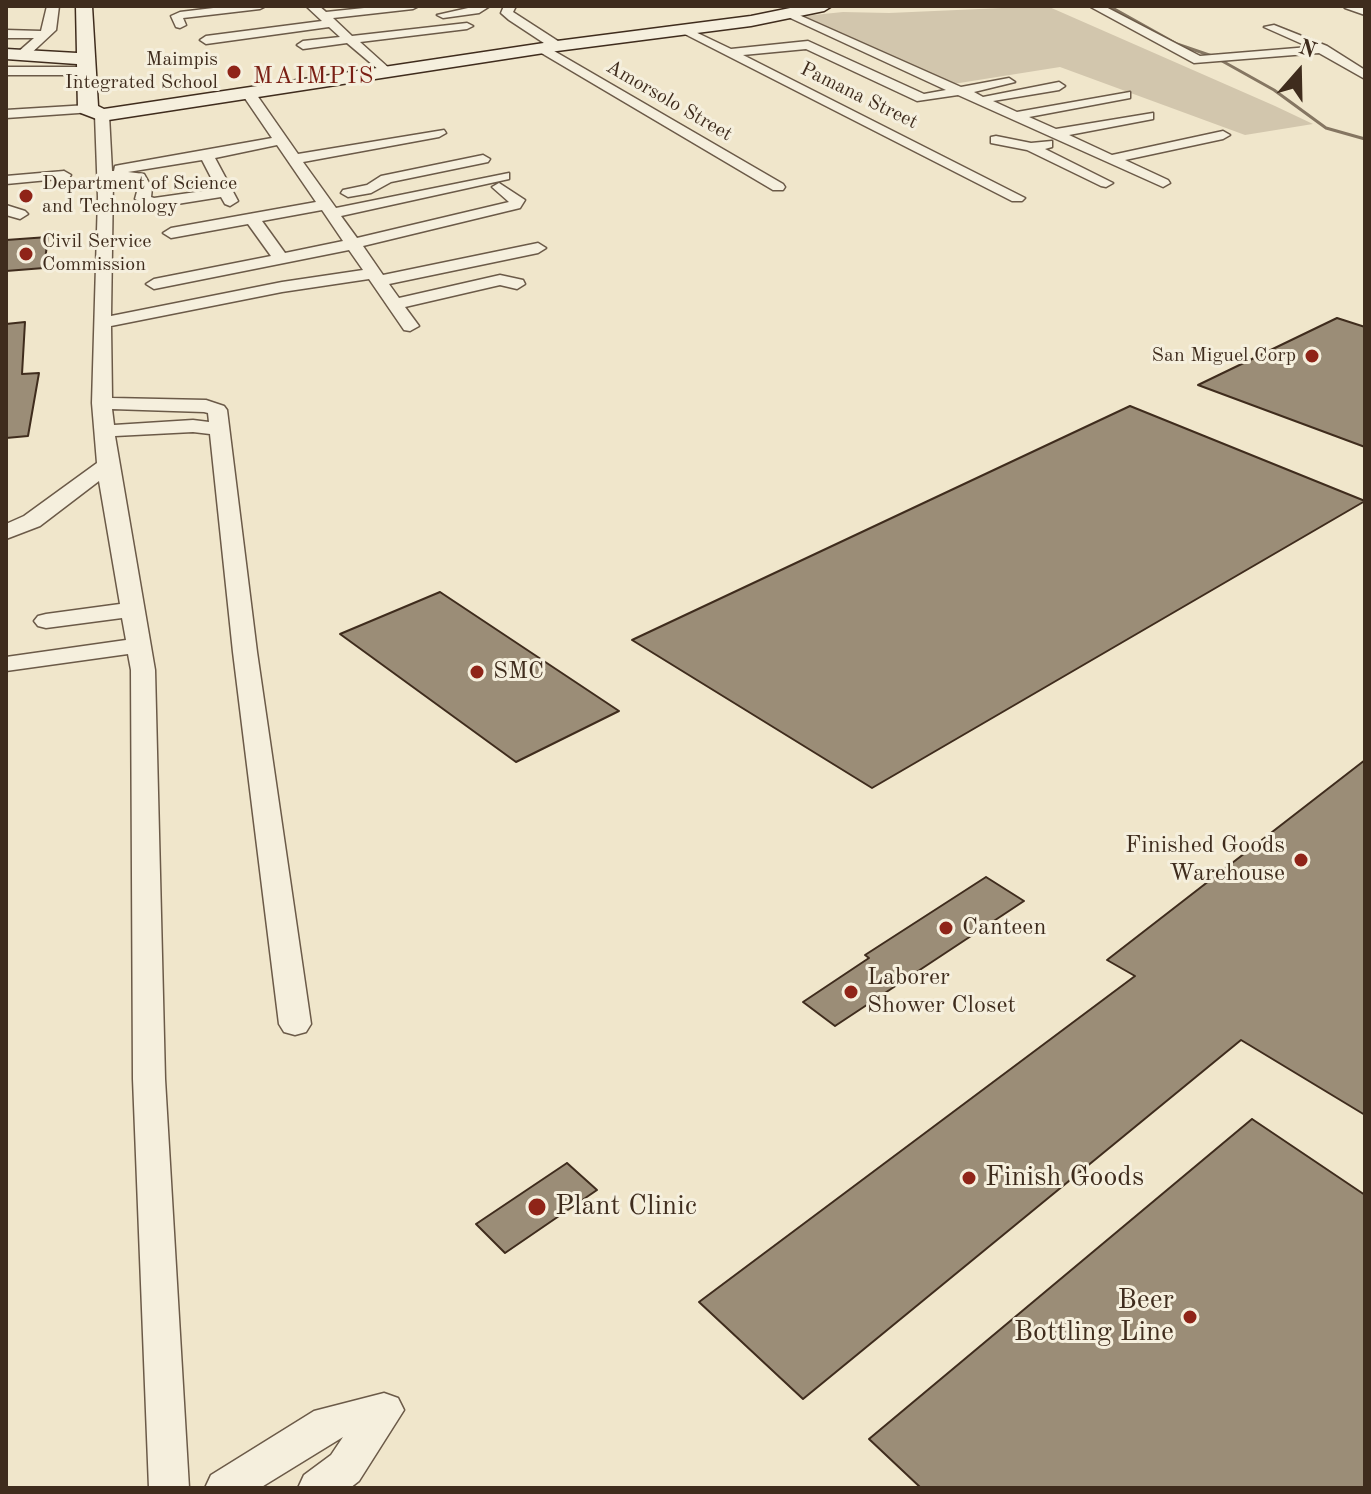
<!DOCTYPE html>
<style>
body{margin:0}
#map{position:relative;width:1371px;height:1494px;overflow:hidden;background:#f0e6cb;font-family:"Old Standard TT",serif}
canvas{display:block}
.frame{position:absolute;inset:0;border:8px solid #3f2c1d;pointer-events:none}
.north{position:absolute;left:1259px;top:32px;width:80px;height:80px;-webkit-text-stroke:6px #f5efdd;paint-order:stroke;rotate:20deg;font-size:22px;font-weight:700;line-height:32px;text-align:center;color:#3f2c1d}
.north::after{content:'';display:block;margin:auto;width:28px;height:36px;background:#3f2c1d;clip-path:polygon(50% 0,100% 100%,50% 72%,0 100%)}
</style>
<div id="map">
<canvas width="1371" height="1494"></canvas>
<div class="frame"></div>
<div class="north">N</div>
</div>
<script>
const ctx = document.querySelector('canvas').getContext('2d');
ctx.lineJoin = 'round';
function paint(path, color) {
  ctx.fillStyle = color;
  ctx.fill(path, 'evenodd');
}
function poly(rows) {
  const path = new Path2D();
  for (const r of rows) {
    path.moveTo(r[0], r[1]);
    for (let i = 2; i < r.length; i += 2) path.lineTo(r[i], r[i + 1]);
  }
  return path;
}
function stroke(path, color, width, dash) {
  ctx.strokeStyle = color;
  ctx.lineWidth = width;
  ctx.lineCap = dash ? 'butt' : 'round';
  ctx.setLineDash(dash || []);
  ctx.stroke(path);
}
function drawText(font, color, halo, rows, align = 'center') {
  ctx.font = font + ' "Old Standard TT",serif';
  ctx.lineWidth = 6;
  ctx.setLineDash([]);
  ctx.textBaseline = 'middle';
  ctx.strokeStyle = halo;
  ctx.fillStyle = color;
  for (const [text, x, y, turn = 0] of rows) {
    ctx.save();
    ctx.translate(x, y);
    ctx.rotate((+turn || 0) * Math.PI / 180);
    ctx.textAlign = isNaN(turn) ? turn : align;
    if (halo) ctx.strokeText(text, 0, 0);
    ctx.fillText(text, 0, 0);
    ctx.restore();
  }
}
const green = poly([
 [1047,6,1275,106,1313,124,1245,135,1060,67,953,84,804,16,843,12,889,13]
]);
const stream = poly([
 [1109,6,1177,44,1215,57,1274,90,1326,128,1365,139]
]);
const building = poly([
 [48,237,44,268,6,271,6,240,48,237],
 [1337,318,1365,327,1365,447,1198,385,1337,318],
 [25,322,22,374,39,373,28,436,6,438,6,324,25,322],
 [1130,406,1365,501,872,788,632,640,1130,406],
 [440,592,619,711,516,762,340,634,440,592],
 [1365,760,1365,1115,1241,1040,803,1399,699,1302,1135,976,1107,960,1365,760],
 [986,877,1024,901,835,1026,803,1002,869,958,865,955,986,877],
 [1252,1119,1365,1195,1365,1488,921,1488,869,1439,1252,1119],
 [567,1163,597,1190,505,1253,476,1224,567,1163]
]);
const street = poly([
 [47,6,59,6,56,30,26,58,18,58,18,52,34,38,6,38,6,30,41,31,47,6],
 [230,6,266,6,260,9,183,18,186,25,180,28,176,27,171,16,180,12,230,6],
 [306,6,319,6,326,12,383,6,419,6,413,9,333,18,352,36,467,23,473,26,467,29,360,42,390,69,390,75,386,76,347,43,303,49,297,45,303,41,340,37,329,27,206,44,200,40,206,36,322,21,306,6],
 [477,6,490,6,479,13,443,18,437,15,477,6],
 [504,6,516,6,513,12,561,43,561,49,553,49,509,20,501,13,504,6],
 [1089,6,1104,6,1200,56,1309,47,1264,27,1274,25,1327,46,1365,70,1365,79,1319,53,1194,63,1089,6],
 [1343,6,1365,8,1365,15,1345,8,1343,6],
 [790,11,961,87,1009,78,1015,82,974,92,983,97,1059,82,1065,86,1059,90,993,101,1017,112,1130,92,1130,98,1029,117,1056,129,1153,113,1153,119,1069,135,1112,155,1223,131,1230,135,1223,139,1125,160,1168,180,1170,183,1163,187,958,95,917,101,806,49,743,55,1025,198,1022,201,1012,201,677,30,687,28,731,49,808,41,924,94,946,90,786,16,786,12,790,11],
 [542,44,783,184,785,187,783,190,773,190,538,51,536,48,542,44],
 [6,67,87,67,93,71,87,75,6,75,6,67],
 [249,90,254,91,298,154,444,130,446,133,439,137,303,162,336,208,509,173,509,179,341,216,357,238,509,202,492,187,499,183,525,200,520,208,363,246,383,275,538,243,546,248,538,253,389,284,399,298,500,275,523,280,525,284,517,289,500,285,405,307,419,326,410,331,404,330,369,279,282,292,111,326,112,398,206,400,224,406,227,410,257,652,311,1024,306,1032,295,1035,284,1032,279,1024,233,652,210,434,193,432,115,436,155,670,165,1079,189,1488,149,1488,133,1079,131,670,128,654,6,671,6,657,126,640,122,618,46,628,38,626,34,621,38,616,46,614,120,604,99,481,40,526,6,539,6,524,24,516,97,463,92,403,98,197,95,115,102,111,109,115,112,171,114,171,115,166,120,165,272,138,242,94,249,90],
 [277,145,316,202,171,228,163,233,171,238,248,224,271,256,154,279,146,284,154,289,349,250,363,270,282,282,111,316,113,180,134,181,138,188,135,199,152,208,221,197,225,204,230,206,238,201,215,158,277,145],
 [202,160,217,189,154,198,151,197,152,188,144,174,128,172,202,160],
 [322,210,343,241,285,253,262,221,322,210],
 [112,409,204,412,208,413,209,422,193,420,114,425,112,409],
 [88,105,95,109,93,112,6,118,6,110,88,105],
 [996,136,1031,143,1052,141,1052,147,1045,149,1113,183,1106,187,1101,186,1027,150,991,143,991,137,996,136],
 [483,155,490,159,488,162,391,182,371,193,348,197,341,193,343,190,367,185,381,176,483,155],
 [64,171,71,175,69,178,6,184,6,176,64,171],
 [6,205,25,211,28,214,20,219,6,215,6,205],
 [384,1393,398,1398,404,1410,359,1481,350,1488,298,1488,304,1475,331,1455,343,1437,260,1488,205,1488,211,1475,314,1411,384,1393]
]);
const secondary = poly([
 [76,6,92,6,98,106,104,109,557,41,751,16,800,6,832,6,824,11,751,26,557,51,102,121,81,113,78,109,77,64,6,59,6,49,77,53,76,6]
]);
const markers = [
 [234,72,8,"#8f2418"],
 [26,196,8,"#8f2418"],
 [26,254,8,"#8f2418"],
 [1312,356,8,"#8f2418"],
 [477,672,8,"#8f2418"],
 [1301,860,8,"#8f2418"],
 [946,928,8,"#8f2418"],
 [851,992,8,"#8f2418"],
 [969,1178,8,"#8f2418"],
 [537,1207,10,"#8f2418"],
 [1190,1317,8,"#8f2418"]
];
const farPoinames = [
 ["Maimpis",218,60],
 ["Integrated School",218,83],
 ["Department of Science",42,184,"left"],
 ["and Technology",42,207,"left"],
 ["Civil Service",42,242,"left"],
 ["Commission",42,265,"left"],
 ["San Miguel Corp",1296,356]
];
const farStreetnames = [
 ["Pamana Street",859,96,26],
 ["Amorsolo Street",669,101,30]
];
const farQuarternames = [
 ["MAIMPIS",314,77]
];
const poiNames = [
 ["SMC",493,672],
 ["Finished Goods",1285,846,"right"],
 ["Warehouse",1285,874,"right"],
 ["Canteen",962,928],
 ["Laborer",867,978],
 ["Shower Closet",867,1006]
];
const nearPoinames = [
 ["Finish Goods",985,1178],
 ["Plant Clinic",555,1207],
 ["Beer",1174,1301,"right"],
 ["Bottling Line",1174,1333,"right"]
];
paint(green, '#d2c6ad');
stroke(stream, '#857662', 3);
paint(building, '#9b8d77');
stroke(building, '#3f2c1d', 2);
stroke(street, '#6b5a48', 3);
stroke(secondary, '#3f2c1d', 3);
paint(street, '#f5efdd');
paint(secondary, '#f5efdd');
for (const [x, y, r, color] of markers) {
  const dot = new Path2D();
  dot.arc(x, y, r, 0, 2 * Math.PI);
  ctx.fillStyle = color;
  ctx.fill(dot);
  stroke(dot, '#f5efdd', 3);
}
drawText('20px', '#3f2c1d', '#f5efdd', farPoinames, 'right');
drawText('20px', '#3f2c1d', '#f5efdd', farStreetnames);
ctx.letterSpacing = '2px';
drawText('24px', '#7a1f14', '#f5efdd', farQuarternames);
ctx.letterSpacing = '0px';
drawText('24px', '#3f2c1d', '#f5efdd', poiNames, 'left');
drawText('28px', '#3f2c1d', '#f5efdd', nearPoinames, 'left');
</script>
